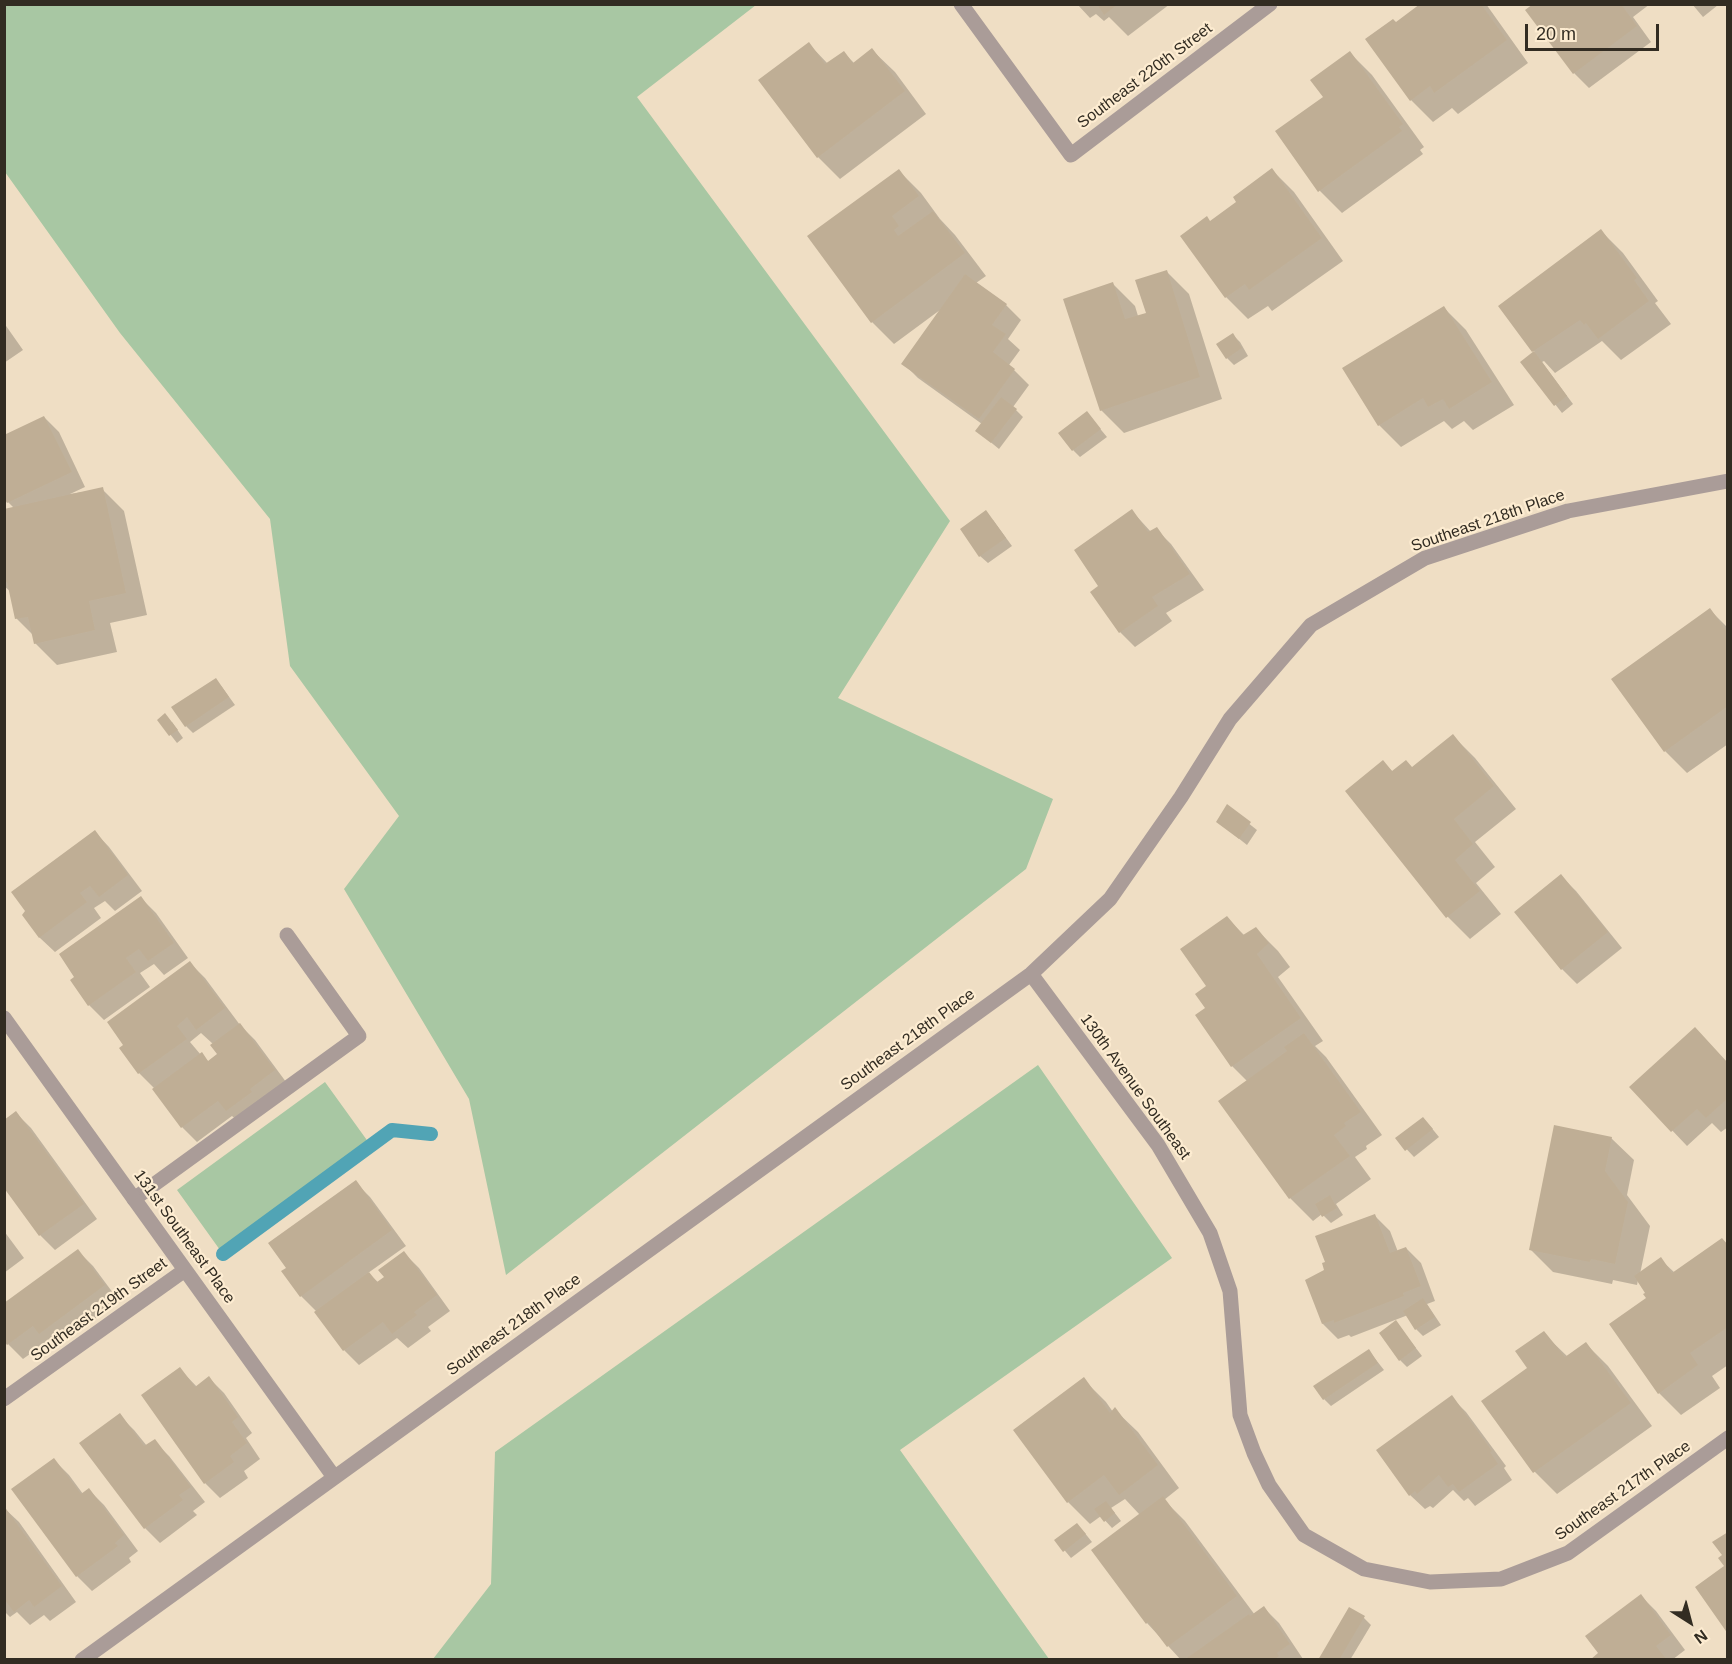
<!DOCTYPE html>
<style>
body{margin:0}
#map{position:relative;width:1732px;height:1664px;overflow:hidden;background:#efdec4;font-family:Helvetica,sans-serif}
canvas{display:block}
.frame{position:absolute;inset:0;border:6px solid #322c22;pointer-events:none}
.north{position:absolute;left:1660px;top:1592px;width:60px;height:60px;-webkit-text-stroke:4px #fdecd1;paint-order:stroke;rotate:144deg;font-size:16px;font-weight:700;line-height:24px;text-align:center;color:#322c22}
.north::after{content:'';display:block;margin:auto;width:21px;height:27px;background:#322c22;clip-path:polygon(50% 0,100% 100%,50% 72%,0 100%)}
.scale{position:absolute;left:1525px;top:24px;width:134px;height:27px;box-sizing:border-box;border:3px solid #322c22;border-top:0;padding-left:8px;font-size:18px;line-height:21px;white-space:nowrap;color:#322c22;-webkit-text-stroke:4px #fdecd1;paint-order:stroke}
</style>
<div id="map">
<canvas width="1732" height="1664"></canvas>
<div class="frame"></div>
<div class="north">N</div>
<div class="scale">20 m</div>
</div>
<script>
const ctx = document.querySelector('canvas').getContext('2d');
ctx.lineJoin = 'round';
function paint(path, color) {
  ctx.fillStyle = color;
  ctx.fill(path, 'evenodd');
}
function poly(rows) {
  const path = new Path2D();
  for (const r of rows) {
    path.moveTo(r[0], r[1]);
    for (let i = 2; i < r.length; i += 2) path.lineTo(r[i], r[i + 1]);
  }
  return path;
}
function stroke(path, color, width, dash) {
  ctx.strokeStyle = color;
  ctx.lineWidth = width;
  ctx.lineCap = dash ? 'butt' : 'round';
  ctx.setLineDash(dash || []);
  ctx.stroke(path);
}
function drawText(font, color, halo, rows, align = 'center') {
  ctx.font = font + ' Helvetica,sans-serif';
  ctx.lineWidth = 4.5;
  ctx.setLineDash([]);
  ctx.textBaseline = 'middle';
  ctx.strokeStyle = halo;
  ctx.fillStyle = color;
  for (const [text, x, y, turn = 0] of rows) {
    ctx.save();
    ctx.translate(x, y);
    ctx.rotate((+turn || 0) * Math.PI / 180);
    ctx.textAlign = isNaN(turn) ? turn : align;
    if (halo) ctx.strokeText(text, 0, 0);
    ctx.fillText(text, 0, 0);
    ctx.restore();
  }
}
const green = poly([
 [4,5,756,5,637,97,950,521,838,698,1053,799,1026,869,506,1275,469,1099,344,889,399,816,290,666,270,519,120,333,5,172],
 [1038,1065,1172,1258,900,1450,1049,1659,433,1659,491,1584,495,1452],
 [325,1082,369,1143,220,1250,177,1190]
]);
const shadow = poly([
 [1077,4,1170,4,1128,36,1109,17,1104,21,1096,14,1090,18],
 [1423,4,1486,4,1528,63,1458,114,1452,108,1433,122,1411,100,1396,24],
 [1535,4,1650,4,1633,17,1651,42,1589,88,1574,73,1527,10],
 [1692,4,1718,4,1718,5,1703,17],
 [809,44,828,64,844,53,855,64,872,50,895,72,926,114,840,179,818,157],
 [1350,53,1372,75,1424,147,1420,150,1423,154,1342,213,1320,191,1325,97],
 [1272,170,1294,192,1343,261,1272,311,1268,306,1248,319,1226,297,1211,222,1239,202],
 [899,171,921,193,940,219,955,235,986,276,976,283,1006,305,1021,320,1008,339,1020,350,1009,365,1029,385,1013,407,1023,417,999,449,977,431,982,424,918,378,903,363,940,310,894,344,872,322],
 [1601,231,1623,253,1658,301,1655,303,1671,324,1621,360,1602,341,1555,373,1544,361,1542,362,1573,404,1562,413,1522,362,1535,352,1533,351],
 [1166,271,1189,294,1222,399,1124,433,1101,410,1113,284,1135,306,1138,316,1148,314],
 [1444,308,1466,330,1514,405,1473,430,1464,421,1452,429,1444,421,1401,447,1379,425],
 [4,323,23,350,4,363],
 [1233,335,1240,342,1248,356,1234,365,1227,358],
 [1087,413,1107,437,1080,457,1073,450],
 [44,417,59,432,85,487,70,494,102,489,124,511,147,615,110,623,117,652,57,665,35,643,33,635,17,619,11,592,4,586,4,510,14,508,8,502],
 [1132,511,1151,532,1156,529,1171,544,1204,590,1166,613,1172,621,1135,647,1120,632,1092,592,1100,586],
 [993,520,1012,546,988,563,980,556],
 [1710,610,1728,628,1728,744,1687,773,1665,751],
 [215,680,222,687,235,705,193,733,186,726],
 [159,720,172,722,183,738,177,743],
 [1453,736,1475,758,1516,809,1475,842,1495,867,1476,883,1501,914,1470,939,1448,917,1347,791,1383,762,1393,772,1413,769],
 [1228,807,1257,830,1247,845,1218,822],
 [95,832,109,847,142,891,115,911,105,901,94,908,101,918,55,952,40,938,24,915],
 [1561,876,1576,891,1622,948,1577,984,1562,969],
 [141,898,156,913,188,958,164,975,154,964,140,973,150,987,104,1020,89,1005],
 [1227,918,1245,936,1256,929,1278,951,1290,967,1278,977,1323,1041,1315,1046,1326,1057,1382,1135,1366,1146,1367,1149,1355,1157,1371,1179,1336,1204,1343,1215,1331,1223,1322,1214,1313,1221,1290,1198,1220,1102,1248,1082,1232,1066,1197,1016,1208,1008,1208,987],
 [190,963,205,978,240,1025,255,1040,289,1086,242,1125,232,1116,197,1142,182,1127,155,1089,139,1073,125,1046],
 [201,1033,213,1044,219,1055,209,1062,201,1055,190,1042],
 [1728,1064,1728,1127,1721,1132,1712,1123,1687,1146,1631,1087],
 [16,1113,31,1128,97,1219,55,1250,40,1235],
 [1430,1126,1439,1137,1414,1157,1397,1139],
 [1611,1138,1634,1160,1627,1195,1650,1226,1640,1274,1660,1259,1675,1273,1728,1245,1728,1365,1712,1376,1720,1388,1681,1415,1659,1393,1647,1293,1638,1280,1637,1285,1613,1280,1612,1284,1553,1272,1531,1250],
 [355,1182,370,1197,406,1246,368,1273,379,1283,386,1278,404,1253,419,1268,450,1311,428,1327,431,1331,408,1348,397,1338,359,1365,344,1350,317,1312,301,1296],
 [1375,1216,1390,1231,1398,1252,1406,1248,1421,1263,1435,1301,1427,1304,1441,1325,1423,1336,1416,1329,1408,1315,1351,1337,1349,1335,1338,1339,1323,1324,1307,1281,1326,1271],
 [4,1231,24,1258,4,1273],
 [78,1251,93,1266,119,1301,55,1348,48,1341,23,1359,8,1344],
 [1396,1322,1422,1356,1407,1367,1400,1360],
 [1543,1333,1568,1357,1586,1344,1608,1366,1652,1426,1557,1494,1535,1472,1484,1401,1529,1369],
 [1369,1351,1384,1370,1331,1406,1324,1399],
 [180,1369,197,1387,209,1378,224,1393,252,1433,246,1438,260,1459,244,1471,248,1478,220,1498,205,1483],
 [1083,1379,1106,1402,1113,1412,1115,1410,1138,1432,1179,1488,1164,1500,1185,1521,1255,1615,1264,1608,1279,1623,1303,1659,1181,1660,1147,1623,1093,1551,1140,1515,1125,1499,1111,1508,1121,1521,1112,1528,1101,1516,1090,1524,1068,1502],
 [1451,1397,1466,1412,1506,1466,1504,1468,1512,1480,1475,1506,1468,1498,1464,1501,1453,1490,1433,1508,1430,1506,1425,1509,1410,1495],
 [119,1415,134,1430,147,1446,154,1441,169,1456,205,1502,193,1511,197,1515,160,1543,145,1528],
 [54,1460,69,1475,83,1494,89,1490,104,1505,138,1551,129,1558,131,1562,92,1591,77,1576,13,1489],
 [4,1508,19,1522,76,1602,50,1621,44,1615,30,1625,17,1612,10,1617,4,1611],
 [1084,1532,1092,1542,1071,1558,1056,1540],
 [1641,1596,1656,1611,1685,1650,1672,1660,1592,1660,1600,1653],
 [1350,1609,1364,1618,1371,1625,1350,1660,1320,1660]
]);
const stream = poly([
 [223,1254,392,1130,431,1134]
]);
const building = poly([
 [1097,4,1118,4,1104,15],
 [1420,4,1481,4,1507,40,1434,93,1430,86,1410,101,1365,39,1393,19,1396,22],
 [1533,4,1621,4,1637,26,1573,74,1525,10],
 [809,42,825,64,844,51,853,63,872,48,905,91,817,158,758,80],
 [1350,51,1403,124,1399,127,1402,131,1318,192,1275,131,1323,97,1310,80],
 [1272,168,1322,238,1249,290,1245,284,1225,298,1180,236,1207,216,1210,221,1236,202,1233,197],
 [899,169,919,196,892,216,899,226,894,230,898,236,933,211,965,253,871,323,807,236],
 [1601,229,1637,278,1634,280,1649,301,1598,339,1586,323,1584,325,1580,320,1532,352,1498,306],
 [1167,270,1200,377,1100,411,1063,299,1113,282,1125,319,1146,313,1135,280],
 [965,274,1007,304,992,325,1006,334,993,352,1015,369,979,419,901,364],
 [1444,306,1492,382,1449,409,1443,399,1428,407,1423,398,1378,426,1342,368],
 [1233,333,1242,348,1226,359,1216,344],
 [1534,351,1567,396,1554,406,1520,362],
 [1001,397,1017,409,991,443,975,431],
 [1087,411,1101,429,1072,451,1058,433],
 [44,416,72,472,7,503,4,498,4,435],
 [103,487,126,593,89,601,95,630,34,644,28,617,15,619,7,582,4,583,4,509],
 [1132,509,1148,532,1157,527,1190,574,1152,597,1158,606,1119,633,1090,592,1098,586,1074,550],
 [986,510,1006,538,979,557,960,529],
 [1710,608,1728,633,1728,706,1664,752,1611,679],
 [216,678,229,697,185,727,171,707],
 [165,713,178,730,169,736,157,720],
 [1453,734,1494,786,1454,819,1473,844,1455,860,1480,891,1446,918,1345,791,1383,760,1392,771,1406,760,1412,767],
 [1227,804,1251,822,1239,839,1216,822],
 [95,830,128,875,99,897,90,886,80,893,87,902,39,938,22,915,25,911,11,892],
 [1561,874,1608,932,1561,970,1514,912],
 [141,896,174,943,148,961,139,949,126,958,136,972,88,1006,70,980,74,977,59,954],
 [1227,916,1243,935,1256,927,1269,943,1257,954,1301,1018,1231,1067,1195,1015,1205,1008,1195,994,1206,986,1180,949],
 [190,961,225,1008,196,1030,187,1017,177,1026,187,1039,138,1074,119,1048,123,1045,107,1022],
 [240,1023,275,1070,250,1089,252,1092,226,1111,218,1101,181,1128,152,1089,202,1052,208,1061,217,1054,210,1045],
 [1695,1027,1728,1063,1728,1098,1706,1118,1697,1109,1671,1132,1629,1087],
 [1304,1033,1361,1112,1344,1123,1346,1126,1334,1135,1350,1156,1289,1199,1218,1101,1287,1051,1284,1047],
 [16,1111,84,1204,39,1236,4,1188,4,1120],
 [1423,1117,1433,1129,1405,1151,1395,1138],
 [1554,1125,1612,1137,1605,1171,1628,1202,1615,1264,1591,1259,1590,1262,1529,1250],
 [356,1180,392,1230,300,1297,281,1271,286,1268,268,1243],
 [1330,1195,1337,1208,1322,1217,1315,1204],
 [1375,1214,1390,1253,1406,1247,1421,1286,1403,1293,1404,1296,1334,1323,1334,1320,1322,1324,1305,1280,1324,1270,1322,1263,1325,1262,1315,1236],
 [1722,1238,1728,1245,1728,1327,1690,1353,1698,1365,1658,1394,1609,1324,1646,1298,1643,1294,1645,1293,1634,1276,1661,1257,1672,1273],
 [78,1249,105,1285,39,1334,33,1326,7,1345,4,1341,4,1303],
 [404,1251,437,1295,414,1312,417,1315,392,1334,383,1322,343,1351,314,1312,369,1272,377,1282,384,1277,378,1270],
 [1423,1298,1435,1317,1415,1330,1403,1311],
 [1396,1320,1416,1348,1399,1361,1379,1333],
 [1544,1331,1565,1357,1586,1342,1631,1403,1533,1473,1481,1401,1527,1368,1515,1351],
 [1369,1349,1378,1363,1323,1400,1313,1386],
 [180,1367,195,1387,209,1376,238,1417,232,1422,247,1443,230,1456,234,1462,204,1484,141,1395],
 [1084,1377,1110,1413,1115,1407,1158,1465,1119,1495,1104,1475,1067,1503,1013,1430],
 [1452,1395,1492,1451,1490,1452,1498,1464,1459,1492,1453,1484,1448,1487,1439,1475,1417,1494,1415,1491,1409,1496,1376,1450],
 [120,1413,144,1446,155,1439,191,1487,179,1495,183,1500,144,1529,79,1443],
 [54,1458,81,1494,89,1488,124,1535,115,1543,118,1546,76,1577,11,1489],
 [1163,1496,1237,1596,1167,1647,1148,1622,1146,1624,1091,1550],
 [1106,1501,1115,1513,1104,1522,1094,1509],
 [4,1506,62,1586,34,1607,29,1600,14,1612,4,1599],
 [1077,1523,1086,1534,1063,1552,1054,1540],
 [1728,1532,1728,1634,1695,1587,1724,1566,1718,1558,1722,1555,1712,1542],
 [1641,1594,1671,1635,1656,1646,1667,1660,1590,1660,1598,1653,1585,1636],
 [1264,1606,1290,1644,1277,1653,1279,1656,1274,1660,1184,1660,1249,1614,1250,1616],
 [1349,1607,1365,1616,1339,1660,1318,1660]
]);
const service = poly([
 [134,1199,359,1036,287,935]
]);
const minor = poly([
 [961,4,1071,155,1270,4],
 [1031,974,1158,1145,1210,1233,1230,1291,1240,1415,1254,1453,1269,1485,1304,1535,1364,1569,1430,1582,1501,1579,1568,1553,1728,1438],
 [4,1018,334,1477],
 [4,1399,185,1270],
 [82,1660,1031,974,1110,899,1181,797,1230,719,1311,625,1425,558,1568,511,1728,481]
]);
const streetNames = [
 ["Southeast 220th Street",1145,76,-37],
 ["Southeast 218th Place",1488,521,-19],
 ["Southeast 218th Place",908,1040,-36],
 ["130th Avenue Southeast",1135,1087,54],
 ["131st Southeast Place",184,1237,54],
 ["Southeast 219th Street",99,1310,-36],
 ["Southeast 218th Place",514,1325,-36],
 ["Southeast 217th Place",1623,1491,-35]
];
paint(green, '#a8c7a3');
paint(shadow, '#0003');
stroke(stream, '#51a4b5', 14);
paint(building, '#bfae95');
stroke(service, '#aa9c98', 15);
stroke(minor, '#aa9c98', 15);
drawText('16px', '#322c22', '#fdecd1', streetNames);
</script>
